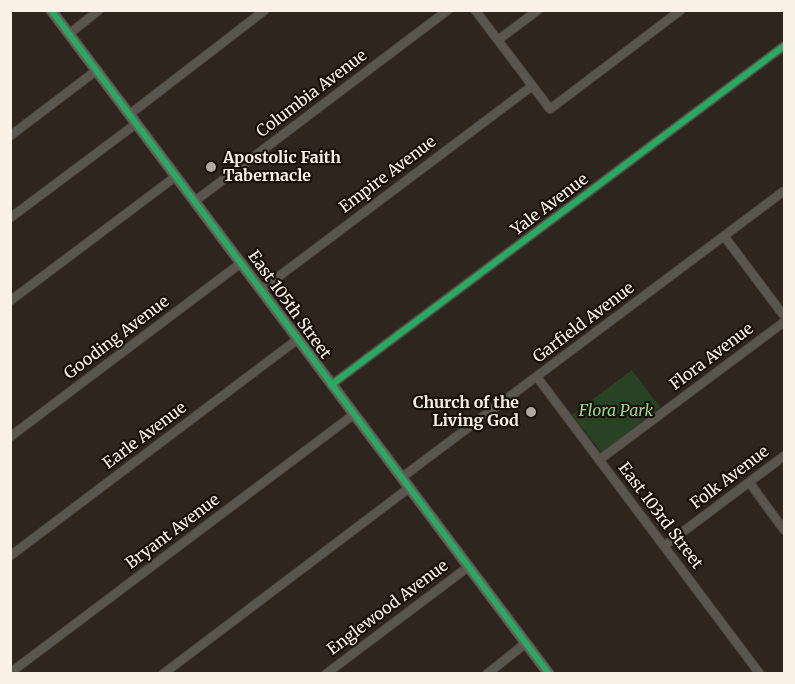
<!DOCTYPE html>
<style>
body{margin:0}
#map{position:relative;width:795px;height:684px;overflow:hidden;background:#2e261d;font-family:Merriweather,serif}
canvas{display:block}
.frame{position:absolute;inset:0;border:12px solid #f9f1e6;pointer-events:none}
</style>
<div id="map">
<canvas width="795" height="684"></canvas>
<div class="frame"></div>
</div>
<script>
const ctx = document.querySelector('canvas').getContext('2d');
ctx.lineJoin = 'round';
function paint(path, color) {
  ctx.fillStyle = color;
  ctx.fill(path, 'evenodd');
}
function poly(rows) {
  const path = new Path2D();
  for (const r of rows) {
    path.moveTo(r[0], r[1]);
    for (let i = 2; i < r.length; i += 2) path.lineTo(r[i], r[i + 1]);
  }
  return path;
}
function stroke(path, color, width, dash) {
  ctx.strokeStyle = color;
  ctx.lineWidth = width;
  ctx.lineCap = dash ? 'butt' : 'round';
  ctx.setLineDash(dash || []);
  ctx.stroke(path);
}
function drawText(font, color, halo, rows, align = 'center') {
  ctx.font = font + ' Merriweather,serif';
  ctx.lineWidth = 4.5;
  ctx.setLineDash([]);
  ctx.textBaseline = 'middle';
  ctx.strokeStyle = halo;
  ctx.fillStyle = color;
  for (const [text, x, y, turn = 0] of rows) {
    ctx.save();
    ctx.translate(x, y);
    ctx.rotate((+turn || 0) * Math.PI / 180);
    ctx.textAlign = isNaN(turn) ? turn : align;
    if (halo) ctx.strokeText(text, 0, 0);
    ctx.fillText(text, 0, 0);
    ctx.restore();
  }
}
const green = poly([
 [632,370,660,407,602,453,572,415]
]);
const minor = poly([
 [475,10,550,109,681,10],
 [69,34,99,10],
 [498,40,538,10],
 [130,114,265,10],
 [10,136,97,70],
 [195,201,448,10],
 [10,218,137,123],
 [724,236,784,316],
 [262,289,532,86],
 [10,301,175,177],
 [537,377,760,674],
 [331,385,784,46],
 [10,437,241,263],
 [599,460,784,322],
 [401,478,784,191],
 [749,482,784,530],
 [664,546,784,456],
 [10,556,298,339],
 [10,673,353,415],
 [163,674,409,488],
 [326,674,468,567],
 [487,674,526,643]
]);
const major = poly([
 [51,10,549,674]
]);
const cycleway = poly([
 [51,10,549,674],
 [331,385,784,46]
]);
const markers = [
 [211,167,6,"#b2aaa0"],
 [531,412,6,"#b2aaa0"]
];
const streetNames = [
 ["Columbia Avenue",312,94,-37],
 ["Empire Avenue",388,175,-37],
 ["Yale Avenue",550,205,-37],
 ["East 105th Street",289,305,54],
 ["Garfield Avenue",584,323,-37],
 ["Gooding Avenue",117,338,-37],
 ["Flora Avenue",712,357,-37],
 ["Earle Avenue",145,436,-37],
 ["Folk Avenue",730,478,-37],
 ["East 103rd Street",660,516,53],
 ["Bryant Avenue",173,532,-37],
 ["Englewood Avenue",388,608,-37]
];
const poiNames = [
 ["Apostolic Faith",223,158],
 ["Tabernacle",223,176],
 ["Church of the",519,403,"right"],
 ["Living God",519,421,"right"]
];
const parkNames = [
 ["Flora Park",616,411]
];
paint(green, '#274323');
stroke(minor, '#4b443d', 10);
stroke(major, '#4b443d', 12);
stroke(minor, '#5a554d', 8);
stroke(major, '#6b605c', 10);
stroke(cycleway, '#26ab63', 6);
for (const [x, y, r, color] of markers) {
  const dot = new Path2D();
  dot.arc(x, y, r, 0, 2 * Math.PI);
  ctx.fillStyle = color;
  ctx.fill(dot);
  stroke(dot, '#17110a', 2);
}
drawText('16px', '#f9f1e6', '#17110a', streetNames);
drawText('bold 16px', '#f9f1e6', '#17110a', poiNames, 'left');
drawText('italic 16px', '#95d78f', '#17110a', parkNames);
</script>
